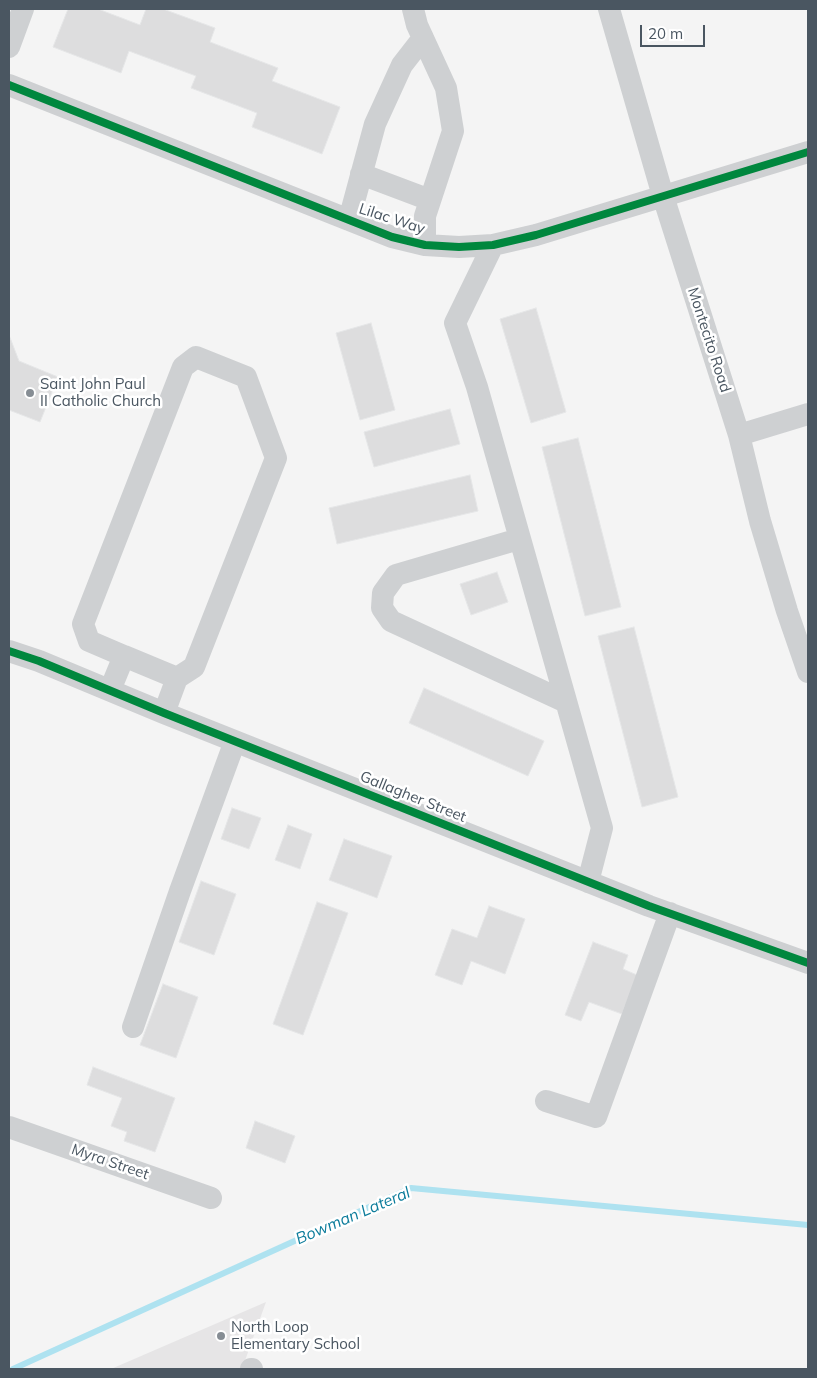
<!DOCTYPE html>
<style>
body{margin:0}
#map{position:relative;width:817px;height:1378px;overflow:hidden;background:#f4f4f4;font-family:Mulish,sans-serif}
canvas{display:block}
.frame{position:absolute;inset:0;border:10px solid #4a5661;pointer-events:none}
.scale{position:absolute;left:640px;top:25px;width:65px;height:22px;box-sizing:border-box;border:2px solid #4a5661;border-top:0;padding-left:6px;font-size:15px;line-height:18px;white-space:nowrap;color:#4a5661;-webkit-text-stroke:4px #fff;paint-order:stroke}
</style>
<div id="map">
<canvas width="817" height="1378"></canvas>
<div class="frame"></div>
<div class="scale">20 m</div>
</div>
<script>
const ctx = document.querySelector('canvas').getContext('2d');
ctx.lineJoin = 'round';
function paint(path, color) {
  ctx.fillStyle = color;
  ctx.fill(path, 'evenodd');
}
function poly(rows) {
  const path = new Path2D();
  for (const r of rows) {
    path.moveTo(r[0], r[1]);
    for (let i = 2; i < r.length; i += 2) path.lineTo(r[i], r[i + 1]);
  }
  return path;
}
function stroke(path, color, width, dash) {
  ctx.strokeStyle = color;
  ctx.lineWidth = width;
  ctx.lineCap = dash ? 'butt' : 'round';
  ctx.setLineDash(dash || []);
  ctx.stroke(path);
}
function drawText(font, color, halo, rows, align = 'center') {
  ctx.font = font + ' Mulish,sans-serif';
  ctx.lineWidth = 5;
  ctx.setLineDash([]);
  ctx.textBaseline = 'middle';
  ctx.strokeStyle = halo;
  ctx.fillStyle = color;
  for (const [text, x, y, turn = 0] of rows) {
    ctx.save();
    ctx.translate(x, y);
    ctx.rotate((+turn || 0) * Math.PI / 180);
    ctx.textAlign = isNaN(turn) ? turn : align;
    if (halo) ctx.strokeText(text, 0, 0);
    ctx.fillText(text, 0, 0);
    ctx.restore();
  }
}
const education = poly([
 [266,1302,242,1369,111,1369]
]);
const stream = poly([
 [13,1369,411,1188,808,1225]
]);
const building = poly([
 [68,9,98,9,140,25,146,9,163,9,215,28,210,42,278,68,272,81,340,107,322,154,252,127,257,113,191,88,196,76,129,51,121,73,53,47,68,9],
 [536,308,566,412,531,423,500,319,536,308],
 [371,323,395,410,360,420,336,333,371,323],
 [9,335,19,361,58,377,40,422,9,410,9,335],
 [450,409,460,444,374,467,364,432,450,409],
 [578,438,621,607,585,616,542,447,578,438],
 [470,475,478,511,337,544,329,508,470,475],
 [497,572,508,602,471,615,460,584,497,572],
 [634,627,678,797,642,807,598,636,634,627],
 [424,688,544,741,528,776,409,723,424,688],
 [232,808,261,818,249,849,221,839,232,808],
 [288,825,312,834,300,869,275,860,288,825],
 [344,839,392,856,377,898,329,880,344,839],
 [201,881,236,894,214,955,179,942,201,881],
 [317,902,348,913,303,1035,273,1024,317,902],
 [489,906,525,919,505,974,471,961,462,985,435,975,452,929,477,938,489,906],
 [593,942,628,955,623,969,637,975,622,1014,589,1002,581,1021,565,1015,593,942],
 [163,984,198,997,176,1058,140,1045,163,984],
 [93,1067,175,1098,155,1152,124,1141,127,1132,111,1126,122,1098,87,1085,93,1067],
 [255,1121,295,1136,285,1163,246,1148,255,1121]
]);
const minor = poly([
 [413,9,417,25,446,88,453,131,425,216,425,245],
 [609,9,663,196,739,435,760,521,787,611,808,672],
 [9,47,23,9],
 [9,85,392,237,425,245,459,247,493,245,536,235,808,152],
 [361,174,430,200],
 [349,220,375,124,402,65,423,38],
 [493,245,455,323,477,387,602,828,588,882],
 [739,435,808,414],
 [519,539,396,575,383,593,382,608,391,621,566,702],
 [9,651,39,661,164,713,649,906,808,963],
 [124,656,89,641,83,624,183,367,196,357,246,377,276,458,194,667,177,678],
 [110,690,124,656,177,678,164,713],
 [133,1027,180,891,235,741],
 [546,1101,596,1117,670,913],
 [9,1127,211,1198],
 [251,1369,252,1369]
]);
const cycleway = poly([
 [9,85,392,237,425,245,459,247,493,245,536,235,808,152],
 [9,651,39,661,164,713,649,906,808,963]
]);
const markers = [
 [30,393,5,"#868d94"],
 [221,1336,5,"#868d94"]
];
const streetNames = [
 ["Lilac Way",392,219,18],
 ["Montecito Road",709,340,72],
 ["Gallagher Street",413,797,22],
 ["Myra Street",110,1162,19]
];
const poiNames = [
 ["Saint John Paul",40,384],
 ["II Catholic Church",40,401],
 ["North Loop",231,1327],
 ["Elementary School",231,1344]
];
const waterNames = [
 ["Bowman Lateral",353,1216,-23]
];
paint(education, '#e6e5e6');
stroke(stream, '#aee2f0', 6);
paint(building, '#ddddde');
stroke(building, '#e5e6e7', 1);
stroke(minor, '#ced0d2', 22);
stroke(cycleway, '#00873e', 8);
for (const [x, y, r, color] of markers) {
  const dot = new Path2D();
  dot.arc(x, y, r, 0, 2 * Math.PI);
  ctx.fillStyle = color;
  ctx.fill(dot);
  stroke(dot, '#fff', 2);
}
drawText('15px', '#4a5661', '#fff', streetNames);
drawText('15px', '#4a5661', '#fff', poiNames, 'left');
drawText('italic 16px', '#0c7c9b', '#fff', waterNames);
</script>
